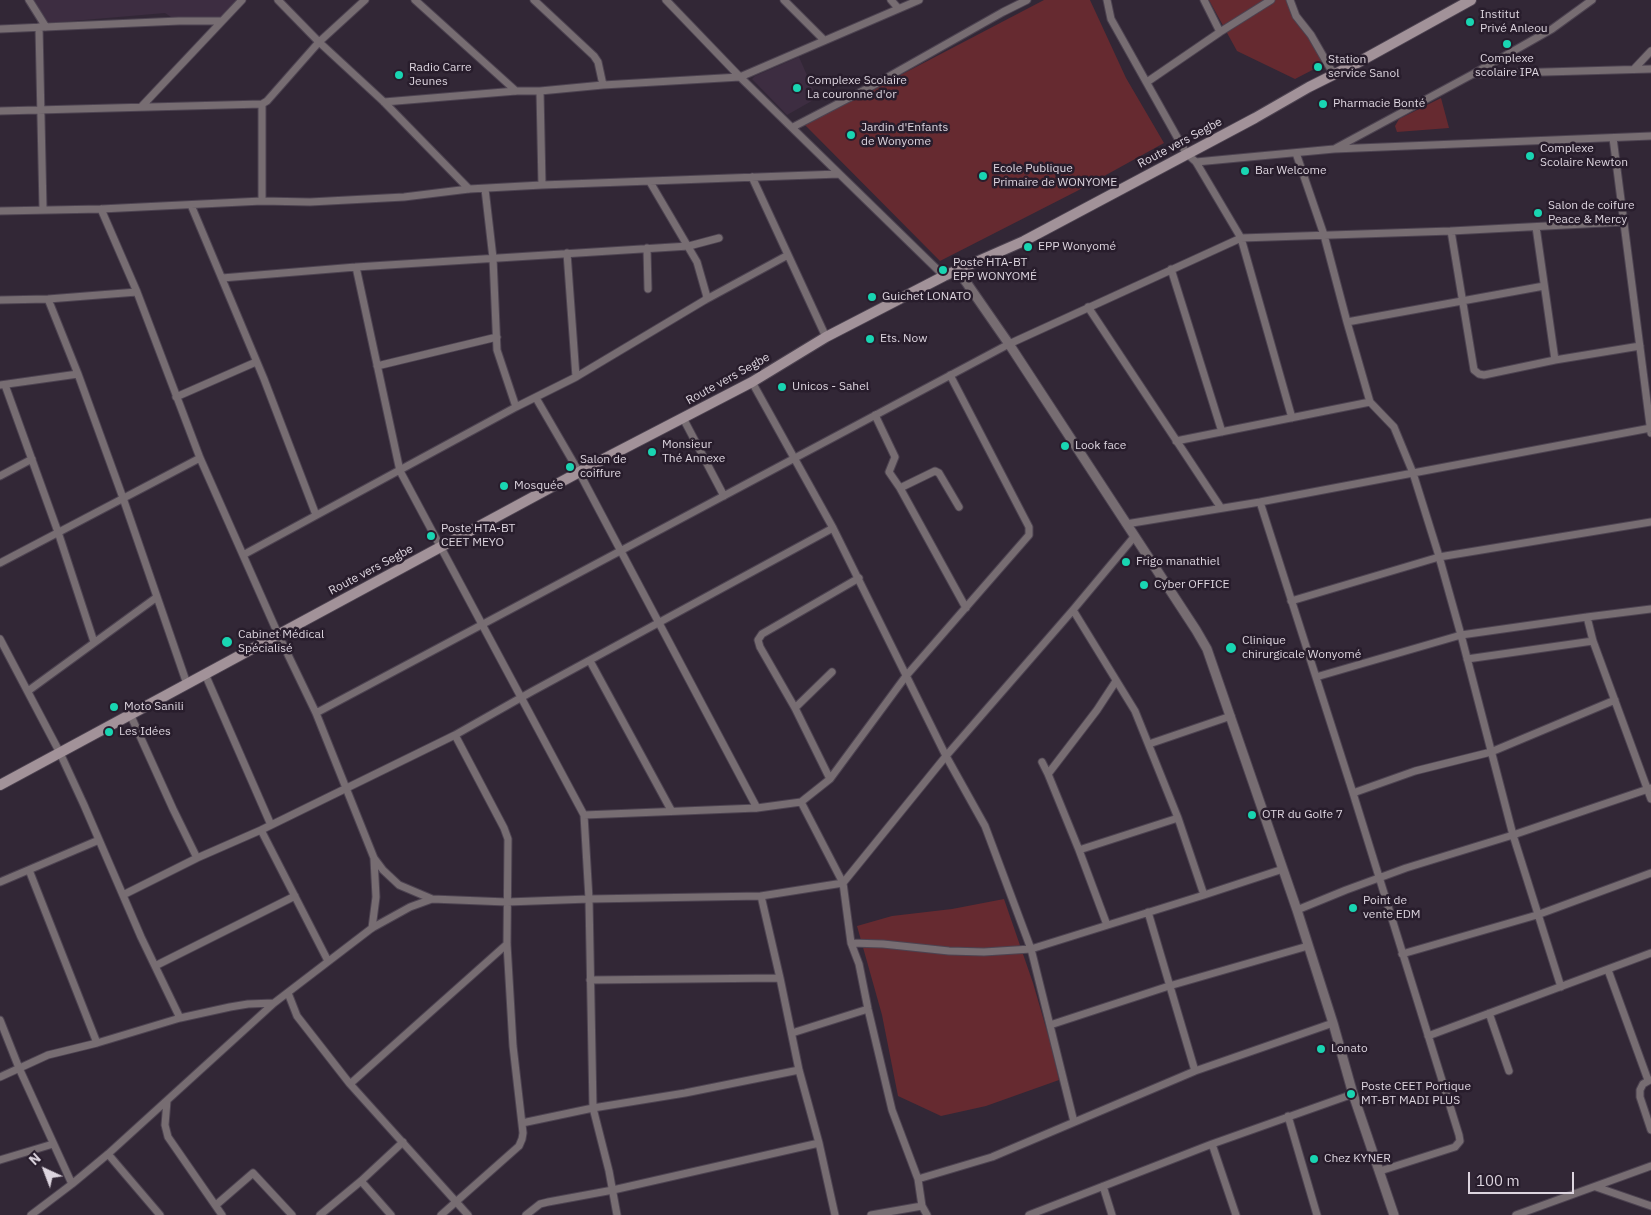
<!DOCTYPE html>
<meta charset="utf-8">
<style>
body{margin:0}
#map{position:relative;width:1651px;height:1215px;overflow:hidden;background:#322736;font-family:"IBM Plex Sans",sans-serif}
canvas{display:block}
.north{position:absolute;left:20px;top:1145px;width:50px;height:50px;-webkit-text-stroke:4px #281d2c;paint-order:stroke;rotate:317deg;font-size:14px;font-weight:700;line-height:20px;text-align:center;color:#ddd5df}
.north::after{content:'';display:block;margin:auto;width:18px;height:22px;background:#ddd5df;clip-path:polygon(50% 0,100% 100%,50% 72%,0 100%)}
.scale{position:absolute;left:1468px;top:1172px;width:106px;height:22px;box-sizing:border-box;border:2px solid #ddd5df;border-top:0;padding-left:6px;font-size:15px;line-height:18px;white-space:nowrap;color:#ddd5df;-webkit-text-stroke:4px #281d2c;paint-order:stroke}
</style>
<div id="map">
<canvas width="1651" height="1215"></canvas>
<div class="north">N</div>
<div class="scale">100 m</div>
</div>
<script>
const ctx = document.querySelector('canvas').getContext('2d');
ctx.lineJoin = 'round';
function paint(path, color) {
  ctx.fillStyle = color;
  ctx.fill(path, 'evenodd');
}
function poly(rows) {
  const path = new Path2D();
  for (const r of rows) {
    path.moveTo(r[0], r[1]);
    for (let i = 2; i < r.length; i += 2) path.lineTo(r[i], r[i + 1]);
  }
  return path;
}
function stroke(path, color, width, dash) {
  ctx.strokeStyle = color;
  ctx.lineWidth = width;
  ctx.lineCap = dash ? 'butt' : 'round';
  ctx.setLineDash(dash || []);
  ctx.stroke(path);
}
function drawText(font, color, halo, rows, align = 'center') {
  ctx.font = font + ' "IBM Plex Sans",sans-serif';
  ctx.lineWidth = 5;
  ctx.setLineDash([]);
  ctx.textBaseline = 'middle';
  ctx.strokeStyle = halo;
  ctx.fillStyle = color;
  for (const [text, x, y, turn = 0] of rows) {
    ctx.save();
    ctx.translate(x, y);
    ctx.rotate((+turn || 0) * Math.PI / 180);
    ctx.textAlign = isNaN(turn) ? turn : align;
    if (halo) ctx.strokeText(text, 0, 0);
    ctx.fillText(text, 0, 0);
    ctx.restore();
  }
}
const built = poly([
 [33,0,240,0,222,19,171,17,165,13,49,23],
 [799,57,817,98,787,115,752,79,755,76]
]);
const green = poly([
 [1044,0,1090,0,1126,78,1164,143,1077,191,940,261,805,125],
 [1209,0,1292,0,1324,64,1295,79,1237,51],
 [1441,98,1449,128,1397,132,1395,126,1399,119],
 [1004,899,1033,983,1051,1045,1059,1080,986,1106,941,1116,898,1096,882,1015,857,926,892,916,952,909]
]);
const minor = poly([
 [29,0,46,27],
 [278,0,319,42,384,102,469,189],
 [415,0,516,91],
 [534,0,594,56,598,62,603,85],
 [666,0,740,77,944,276],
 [784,0,824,40],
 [891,0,898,8],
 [1107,0,1111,19,1186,153,1196,162,1241,238,1292,418],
 [1204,0,1220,32],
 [1290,0,1296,16,1311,35,1334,75],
 [39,27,43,209],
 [0,29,179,21,221,21],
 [1634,69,1651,51],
 [1474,74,1651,69],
 [1147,82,1220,32,1271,0],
 [540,91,542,185],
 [384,102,516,91,540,91,603,85,740,77,919,0],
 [142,106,242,0],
 [0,111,262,104],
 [793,127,872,86,1003,12,1027,0],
 [1613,138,1651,433],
 [1336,148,1473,74,1552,29,1592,0],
 [1296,153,1324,235,1347,322,1370,402,1394,427,1413,473,1438,553,1461,635,1513,835,1561,987],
 [1196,162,1334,149,1651,136],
 [752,177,826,337],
 [650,182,697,262,707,297,705,300],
 [485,189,493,258,497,350,516,407],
 [262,201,262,104,267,101,319,42,365,0],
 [191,205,264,379,316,515],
 [101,209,137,292,200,458,278,634,316,713,374,858,383,870,399,885,432,899],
 [0,211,101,209,262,201,310,202,404,197,469,189,542,185,839,174],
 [1536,227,1555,360],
 [1451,231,1474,370,1479,374,1484,375,1555,360,1640,346],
 [647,248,648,289],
 [567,253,576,377],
 [356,267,400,471,584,815,589,899,593,1108,609,1171,617,1215],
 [1171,269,1222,432],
 [222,278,356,267,689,246,719,238],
 [48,299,78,374,123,498,187,684],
 [0,300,48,299,137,292],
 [1088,307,1221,508],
 [1347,322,1544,286],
 [377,366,497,337],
 [752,382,833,528,946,756,985,826,1031,949,1074,1122],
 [0,385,78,374],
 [5,385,58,532,94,642],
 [176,397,256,362],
 [536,398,579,472,757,808],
 [875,415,895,457,889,472,900,488,966,608],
 [683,418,724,496],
 [1176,441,1370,402],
 [0,476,32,459],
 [900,488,935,471,939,473,959,507],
 [1260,502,1353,793,1459,1135,1460,1141,1455,1147,1380,1171],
 [1126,524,1260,502,1651,428],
 [243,555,516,407,576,377,705,300,788,255],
 [0,563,200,458],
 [1291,601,1439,557,1651,522],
 [1073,610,1135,711,1178,818,1204,895],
 [1587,617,1593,641,1651,799],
 [0,639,60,753,84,805,141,937,180,1018],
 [1467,659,1593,641],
 [590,661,671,810],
 [205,674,271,825],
 [1316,677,1461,635,1587,617,1651,609],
 [28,691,157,597],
 [795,708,832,672],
 [316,713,1009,344,1241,238,1451,231,1623,222],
 [130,714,173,809,197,858],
 [1149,744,1231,716],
 [1042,762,1048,774],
 [830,779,795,708,760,647,758,640,762,634,859,578],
 [1353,793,1415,771,1491,752,1615,700],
 [801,802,843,883,851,943,859,964,868,1009,892,1110,918,1179,922,1206,927,1215],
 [584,815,757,808,801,802,830,779,906,676,1029,535,1029,527,950,375],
 [261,830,328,961],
 [1079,850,1178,818],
 [29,870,97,1043],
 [0,882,99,840],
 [123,895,197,858,261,830,455,735,531,692,833,528],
 [761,896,780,978,799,1070,819,1143,835,1215],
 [1297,910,1346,890,1406,868,1513,835,1651,788],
 [1148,912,1195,1071],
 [1107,925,1079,850,1048,774,1097,710,1116,681],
 [372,928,376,897,374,859],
 [851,943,883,944,949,951,984,952,1031,949,1204,895,1283,869],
 [1402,954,1537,915,1651,873],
 [155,966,295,896],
 [1608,970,1648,1080],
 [590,980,780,978],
 [288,993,297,1016,350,1084,468,1215],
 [1489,1013,1509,1071],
 [0,1020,19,1068,72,1184],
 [1050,1025,1169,986,1308,946],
 [792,1033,868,1009],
 [1428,1036,1651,953],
 [0,1077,48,1055,97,1043,180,1018,230,1007,248,1004,274,1003],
 [1650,1080,1643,1084,1640,1090,1640,1097,1651,1130],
 [350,1084,507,944],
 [167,1101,165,1125,168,1137,222,1215],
 [1288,1116,1317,1215],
 [522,1123,593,1108,685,1093,799,1070],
 [1212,1144,1236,1215],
 [108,1154,160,1215],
 [0,1160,53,1144],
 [918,1179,992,1157,1195,1071,1333,1023],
 [361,1181,391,1215],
 [1103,1186,1112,1215],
 [1596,1187,1651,1206],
 [216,1205,253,1173,292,1215],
 [31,1215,72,1184,108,1154,274,1003,372,928,410,907,432,899,507,902,589,899,761,896,843,883,946,756,1073,610,1134,537],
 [320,1215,361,1181,403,1142],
 [441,1215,519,1146,522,1139,523,1133,513,1046,507,944,508,839,504,828,455,735],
 [526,1215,540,1204,548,1202,613,1190,819,1143],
 [871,1215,922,1206],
 [1029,1215,1212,1144,1353,1094],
 [1516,1215,1651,1166]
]);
const tertiary = poly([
 [957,269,1009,344,1196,630,1207,649,1297,910,1333,1023,1353,1094,1394,1215]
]);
const secondary = poly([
 [0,785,596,463,752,382,826,337,944,276,1024,241,1255,118,1309,87,1357,63,1471,0]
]);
const markers = [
 [1470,22,5,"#19d5b2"],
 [1507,44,5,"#19d5b2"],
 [1318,67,5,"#19d5b2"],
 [399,75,5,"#19d5b2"],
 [797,88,5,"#19d5b2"],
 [1323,104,5,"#19d5b2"],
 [851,135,5,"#19d5b2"],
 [1530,156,5,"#19d5b2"],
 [1245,171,5,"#19d5b2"],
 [983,176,5,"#19d5b2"],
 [1538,213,5,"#19d5b2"],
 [1028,247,5,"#19d5b2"],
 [943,270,5,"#19d5b2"],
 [872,297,5,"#19d5b2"],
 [870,339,5,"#19d5b2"],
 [782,387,5,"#19d5b2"],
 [1065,446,5,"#19d5b2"],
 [652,452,5,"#19d5b2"],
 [570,467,5,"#19d5b2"],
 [504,486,5,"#19d5b2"],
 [431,536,5,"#19d5b2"],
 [1126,562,5,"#19d5b2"],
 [1144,585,5,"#19d5b2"],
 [227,642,6,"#19d5b2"],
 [1231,648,6,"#19d5b2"],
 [114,707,5,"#19d5b2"],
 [109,732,5,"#19d5b2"],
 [1252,815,5,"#19d5b2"],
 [1353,908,5,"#19d5b2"],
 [1321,1049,5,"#19d5b2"],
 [1351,1094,5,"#19d5b2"],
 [1314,1159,5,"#19d5b2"]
];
const poiNames = [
 ["Institut",1480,15],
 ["Privé Anleou",1480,29],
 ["Complexe",1507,59,"center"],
 ["scolaire IPA",1507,73,"center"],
 ["Station",1328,60],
 ["service Sanol",1328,74],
 ["Radio Carre",409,68],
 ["Jeunes",409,82],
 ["Complexe Scolaire",807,81],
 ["La couronne d'or",807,95],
 ["Pharmacie Bonté",1333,104],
 ["Jardin d'Enfants",861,128],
 ["de Wonyome",861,142],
 ["Complexe",1540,149],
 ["Scolaire Newton",1540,163],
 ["Ecole Publique",993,169],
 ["Primaire de WONYOME",993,183],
 ["Bar Welcome",1255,171],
 ["Salon de coifure",1548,206],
 ["Peace & Mercy",1548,220],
 ["EPP Wonyomé",1038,247],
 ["Poste HTA-BT",953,263],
 ["EPP WONYOMÉ",953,277],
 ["Guichet LONATO",882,297],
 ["Ets. Now",880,339],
 ["Unicos - Sahel",792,387],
 ["Monsieur",662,445],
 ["Thé Annexe",662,459],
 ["Look face",1075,446],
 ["Salon de",580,460],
 ["coiffure",580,474],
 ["Mosquée",514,486],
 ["Poste HTA-BT",441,529],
 ["CEET MEYO",441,543],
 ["Frigo manathiel",1136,562],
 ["Cyber OFFICE",1154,585],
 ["Cabinet Médical",238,635],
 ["Spécialisé",238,649],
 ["Clinique",1242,641],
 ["chirurgicale Wonyomé",1242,655],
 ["Moto Sanili",124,707],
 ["Les Idées",119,732],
 ["OTR du Golfe 7",1262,815],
 ["Point de",1363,901],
 ["vente EDM",1363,915],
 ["Lonato",1331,1049],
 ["Poste CEET Portique",1361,1087],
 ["MT-BT MADI PLUS",1361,1101],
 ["Chez KYNER",1324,1159]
];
const streetNames = [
 ["Route vers Segbe",1180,143,-28],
 ["Route vers Segbe",728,379,-29],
 ["Route vers Segbe",371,570,-28]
];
paint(built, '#3d2d41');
paint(green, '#662a30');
stroke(minor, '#4d4351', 9);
stroke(tertiary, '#4d4351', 11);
stroke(secondary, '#4d4351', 12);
stroke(minor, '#776d72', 7);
stroke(tertiary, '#776d72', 9);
stroke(secondary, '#a29299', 10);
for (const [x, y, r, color] of markers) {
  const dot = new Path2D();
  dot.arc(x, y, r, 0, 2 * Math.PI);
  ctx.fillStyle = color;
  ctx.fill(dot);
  stroke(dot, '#281d2c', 2);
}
drawText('12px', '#ddd5df', '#281d2c', poiNames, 'left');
drawText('12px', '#ddd5df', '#281d2c', streetNames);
</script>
